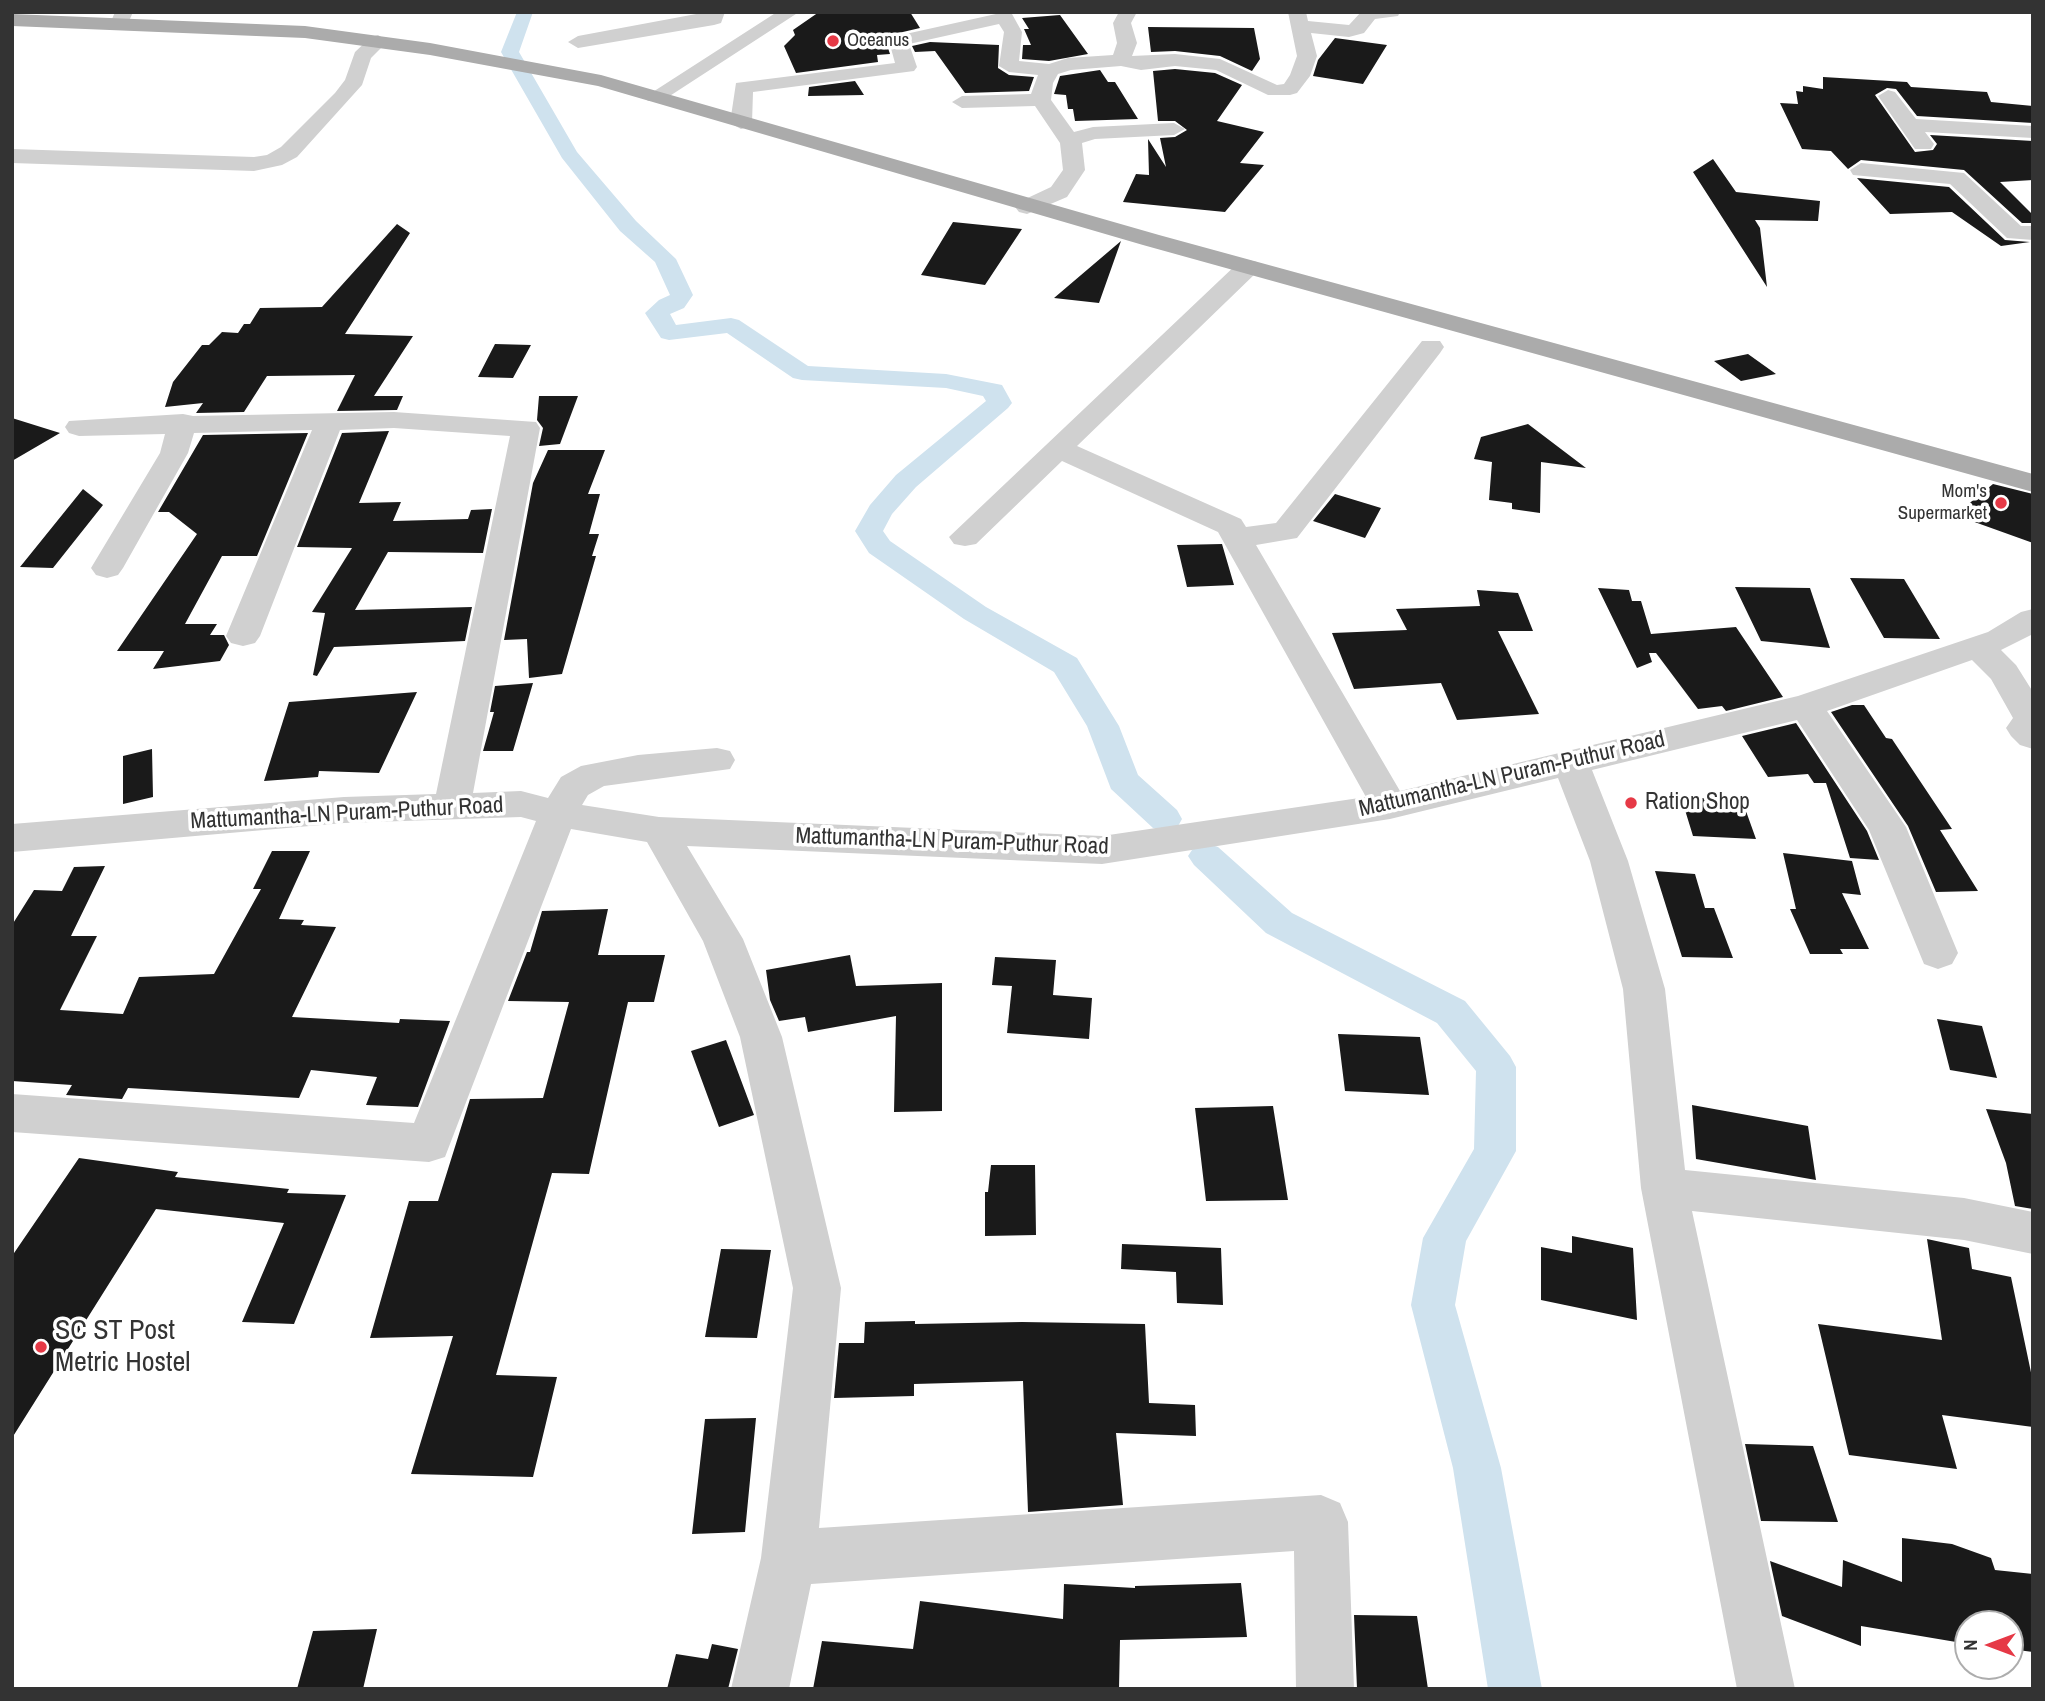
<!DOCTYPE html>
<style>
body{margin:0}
#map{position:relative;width:2045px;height:1701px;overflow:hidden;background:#fff;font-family:"Archivo Narrow",sans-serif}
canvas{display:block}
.frame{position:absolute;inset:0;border:14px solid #333;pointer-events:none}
.north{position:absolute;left:1954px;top:1610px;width:70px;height:70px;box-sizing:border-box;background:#fff;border:2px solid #adadad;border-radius:50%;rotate:270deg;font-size:19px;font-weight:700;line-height:28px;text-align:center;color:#333}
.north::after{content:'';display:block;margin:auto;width:24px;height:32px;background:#e63946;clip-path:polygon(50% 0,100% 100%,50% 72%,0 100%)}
</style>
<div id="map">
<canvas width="2045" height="1701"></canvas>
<div class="frame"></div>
<div class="north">N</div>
</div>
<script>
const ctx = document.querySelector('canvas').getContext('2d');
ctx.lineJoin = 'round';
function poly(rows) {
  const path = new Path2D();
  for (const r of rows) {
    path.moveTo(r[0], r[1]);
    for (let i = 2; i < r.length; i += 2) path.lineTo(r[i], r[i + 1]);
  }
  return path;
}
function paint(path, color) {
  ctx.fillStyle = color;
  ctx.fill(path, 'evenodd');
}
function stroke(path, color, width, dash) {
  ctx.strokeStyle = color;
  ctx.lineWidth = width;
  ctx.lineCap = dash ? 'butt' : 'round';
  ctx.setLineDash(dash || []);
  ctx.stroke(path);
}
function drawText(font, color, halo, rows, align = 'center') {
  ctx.font = font + ' "Archivo Narrow",sans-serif';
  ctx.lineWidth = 7;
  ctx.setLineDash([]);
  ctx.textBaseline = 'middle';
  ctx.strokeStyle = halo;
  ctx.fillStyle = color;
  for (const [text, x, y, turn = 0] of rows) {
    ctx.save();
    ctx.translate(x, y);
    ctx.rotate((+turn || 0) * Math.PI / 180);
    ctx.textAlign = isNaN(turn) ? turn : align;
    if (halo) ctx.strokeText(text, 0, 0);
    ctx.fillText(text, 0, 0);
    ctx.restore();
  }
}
const canal = poly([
 [517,12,533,12,519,52,577,152,636,221,676,259,693,295,684,308,670,314,676,325,731,318,739,320,808,366,946,374,1002,385,1012,403,1008,408,916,487,892,514,883,531,890,541,986,607,1077,658,1119,726,1138,775,1177,810,1182,819,1177,828,1165,831,1153,828,1111,789,1087,726,1054,672,964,619,869,553,855,531,870,505,896,475,986,401,983,396,946,388,802,380,793,378,727,333,669,340,661,338,645,313,659,300,670,295,655,262,620,231,562,158,501,52,517,12],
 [1206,843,1218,847,1292,913,1465,1001,1510,1056,1516,1067,1516,1151,1466,1241,1455,1305,1501,1468,1542,1689,1488,1689,1453,1468,1411,1305,1423,1238,1474,1149,1476,1071,1437,1023,1266,933,1194,865,1188,856,1194,847,1206,843]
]);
const building = poly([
 [819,12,910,12,920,28,890,35,886,42,890,54,877,55,878,62,796,73,784,46,795,35,793,30],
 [1060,15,1088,54,1049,61,1022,59,1023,45,1031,45,1024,29,1029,29,1022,18],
 [1148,27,1254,28,1260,59,1252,71,1220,56,1175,51,1151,52],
 [1335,38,1387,45,1363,84,1313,76,1318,60],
 [930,42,999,45,998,68,1009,75,1034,77,1029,91,965,93,935,51,915,52,912,46],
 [1175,69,1215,73,1242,85,1217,121,1264,132,1240,163,1264,165,1225,212,1123,202,1136,174,1149,175,1148,139,1166,167,1160,138,1175,137,1187,130,1175,121,1158,121,1153,71],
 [1100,70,1108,82,1115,82,1138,119,1075,121,1073,109,1068,109,1066,95,1054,94,1060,76],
 [1823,77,1907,82,1911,87,1987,92,1991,102,2033,106,2033,123,1917,116,1896,89,1887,88,1875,95,1915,152,1933,150,1937,144,1930,135,2033,141,2033,180,2000,182,2033,215,2033,223,2022,223,1964,170,1861,160,1848,169,1831,151,1802,149,1780,103,1798,104,1796,91,1803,92,1803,86,1823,89],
 [855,81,864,95,808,96,809,87],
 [1713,159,1736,192,1820,201,1818,221,1755,220,1760,228,1767,287,1693,172],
 [1857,178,1949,187,2005,240,2030,242,2001,246,1952,212,1890,214],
 [953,222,1022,229,985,285,921,275],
 [397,224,410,233,345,334,413,336,374,396,403,396,397,410,337,411,355,375,267,376,244,412,196,413,203,403,165,407,173,382,202,345,209,345,222,332,238,333,244,324,250,324,260,308,322,307],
 [1121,241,1099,303,1054,298],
 [495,344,531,345,513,378,478,377],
 [1748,354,1776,374,1741,381,1714,361],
 [539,396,578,396,560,444,539,446,543,428,537,420],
 [12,418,60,433,12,461],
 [1528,424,1586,468,1541,462,1540,513,1512,509,1512,503,1489,500,1492,462,1474,459,1481,437],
 [389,431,359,503,401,502,393,521,468,519,471,510,492,509,483,553,388,552,355,610,472,607,465,641,334,647,317,676,313,675,325,613,312,612,352,548,297,547,342,433],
 [308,433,257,556,222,556,185,624,217,624,210,635,224,635,229,645,220,661,153,669,164,651,117,651,197,534,169,512,158,512,203,435],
 [548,450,605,450,588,494,600,494,589,534,599,534,592,556,596,556,562,674,529,678,527,639,504,640,533,483],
 [1993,484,2033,494,2033,543,1955,515],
 [83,489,103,505,53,568,20,567],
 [1335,494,1381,508,1365,538,1313,521],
 [1222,544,1234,585,1187,587,1177,545],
 [1850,578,1904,579,1940,639,1884,638],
 [1735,587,1810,588,1830,648,1761,641],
 [1598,588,1629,590,1632,601,1641,601,1651,634,1736,627,1783,697,1726,711,1722,706,1698,709,1656,653,1649,653,1652,662,1637,668],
 [1477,590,1518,593,1533,631,1498,631,1539,714,1457,720,1441,683,1354,689,1332,633,1407,630,1396,609,1480,606],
 [533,683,513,751,483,751,494,712,490,712,495,686],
 [417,692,379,773,319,771,318,777,264,781,289,702],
 [1852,705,1864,705,1886,738,1892,739,1952,829,1940,830,1978,891,1936,892,1908,826,1831,712],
 [1796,723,1867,831,1879,860,1850,858,1826,783,1814,783,1808,774,1768,777,1742,736],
 [152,749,153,797,123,804,123,756],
 [1681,797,1742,800,1756,839,1693,836],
 [272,851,310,851,279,919,304,920,301,925,336,927,292,1017,399,1023,400,1019,450,1021,418,1107,366,1105,377,1077,311,1070,299,1098,128,1088,122,1099,66,1095,72,1085,12,1081,12,925,34,890,62,891,74,867,105,866,71,936,97,936,60,1010,123,1014,139,977,214,974,261,889,253,889],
 [1783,853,1852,861,1861,895,1842,893,1869,949,1840,949,1843,954,1810,954,1790,909,1796,909],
 [1655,871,1695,874,1705,908,1714,908,1733,958,1682,957],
 [608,909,598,955,665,955,654,1002,628,1002,589,1174,552,1173,496,1375,557,1377,533,1477,411,1474,453,1336,370,1338,409,1201,438,1201,470,1099,543,1098,569,1002,508,1001,527,952,530,952,542,911],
 [850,955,856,986,942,983,942,1111,894,1112,896,1016,808,1032,805,1017,779,1021,770,1000,766,970],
 [995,957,1056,960,1053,995,1092,998,1089,1039,1007,1033,1012,986,992,985],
 [1937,1019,1982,1026,1997,1078,1950,1070],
 [1338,1034,1420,1037,1429,1095,1345,1091],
 [726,1040,754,1115,719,1127,691,1051],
 [1692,1105,1808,1126,1816,1180,1696,1159],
 [1273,1106,1288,1200,1206,1201,1195,1108],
 [1986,1109,2033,1114,2033,1209,2015,1206,2006,1163],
 [79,1158,178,1172,175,1177,289,1189,287,1193,346,1195,294,1324,242,1322,284,1223,156,1209,12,1438,12,1256],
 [991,1165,1035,1165,1036,1235,985,1236,985,1192,988,1192],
 [1572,1236,1633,1248,1637,1320,1541,1300,1541,1247,1572,1253],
 [1927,1239,1969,1248,1972,1269,2011,1277,2033,1382,2033,1427,1942,1415,1957,1469,1849,1455,1818,1324,1942,1340],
 [1122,1244,1221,1248,1223,1305,1177,1303,1176,1272,1121,1269],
 [721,1249,771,1250,757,1338,705,1337],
 [915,1321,915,1324,1022,1322,1145,1324,1149,1403,1195,1405,1196,1436,1116,1433,1123,1505,1028,1512,1023,1381,914,1384,914,1396,834,1398,839,1343,864,1343,865,1322],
 [756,1418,745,1532,692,1534,705,1419],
 [1745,1444,1813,1446,1838,1522,1761,1521],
 [1902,1538,1952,1544,1991,1558,1995,1570,2033,1574,2033,1652,2010,1649,2010,1624,1968,1624,1968,1644,1861,1626,1861,1646,1782,1616,1770,1561,1842,1587,1843,1560,1902,1582],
 [1241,1583,1247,1637,1120,1640,1119,1689,813,1689,822,1641,913,1649,920,1601,1063,1619,1064,1584,1135,1588,1135,1586],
 [1354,1615,1417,1616,1428,1689,1357,1689],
 [377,1629,363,1689,297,1689,313,1631],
 [712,1644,738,1649,728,1689,667,1689,676,1654,708,1659]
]);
const minor = poly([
 [115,12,133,12,126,28,112,28,110,24,115,12],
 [707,12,725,12,721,23,714,25,578,48,568,42,578,36,707,12],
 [777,12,799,12,662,101,648,101,645,97,777,12],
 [1005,12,1012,14,1022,32,1019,61,1049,64,1068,58,1113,55,1117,43,1113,23,1119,12,1137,12,1131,23,1137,43,1132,56,1175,54,1220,59,1277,85,1284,84,1290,75,1297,56,1288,12,1306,12,1308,21,1349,25,1361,12,1400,12,1398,16,1375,19,1364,33,1349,37,1311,33,1317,56,1310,76,1297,93,1290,95,1268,95,1216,70,1175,66,1141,70,1121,66,1071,70,1058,74,1053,83,1051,100,1074,132,1093,127,1174,123,1185,129,1174,135,1095,139,1082,143,1085,170,1067,197,1027,214,1019,212,1015,207,1019,202,1051,187,1063,170,1060,143,1035,106,962,108,952,102,962,96,1031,94,1038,75,1009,72,999,66,1004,32,999,24,909,44,917,67,914,71,753,92,752,123,748,127,741,129,730,123,736,83,895,63,889,41,892,37,1005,12],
 [378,35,388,41,371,58,362,85,297,157,282,165,254,171,12,163,12,149,254,157,267,155,281,147,335,93,345,80,355,52,371,37,378,35],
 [1888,90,1895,92,1916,119,2033,126,2033,138,1925,132,1934,144,1931,149,1915,149,1878,96,1888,90],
 [1861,163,1964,173,2021,226,2033,226,2033,240,2007,238,1950,184,1853,175,1850,170,1861,163],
 [1248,260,1257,262,1260,267,1257,272,1077,446,1241,519,1246,527,1276,523,1422,341,1440,341,1444,347,1440,353,1297,538,1256,545,1400,791,1798,696,1988,632,2021,612,2033,609,2033,634,2001,650,2016,665,2033,692,2033,749,2020,745,2011,736,2006,728,2013,718,1991,679,1972,660,1827,711,1906,827,1958,953,1952,964,1938,969,1924,964,1869,830,1797,720,1592,770,1628,861,1665,989,1685,1170,1964,1198,2033,1212,2033,1254,1964,1240,1692,1211,1795,1689,1737,1689,1641,1188,1623,989,1590,861,1558,778,1390,819,1102,864,687,846,743,939,782,1037,841,1288,819,1528,1321,1495,1340,1503,1348,1522,1354,1689,1296,1689,1294,1551,811,1584,789,1689,731,1689,761,1558,793,1288,740,1037,703,941,647,842,571,829,445,1157,429,1162,12,1132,12,1094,414,1123,536,821,521,817,344,823,12,852,12,824,344,797,436,794,510,436,394,428,340,430,260,636,255,643,243,646,231,643,226,636,312,430,194,433,188,453,123,568,118,575,107,578,96,575,91,568,160,453,165,434,79,436,69,433,65,427,69,421,183,414,193,416,394,412,536,422,540,428,473,793,521,791,548,798,561,777,581,766,638,755,717,748,730,751,735,760,730,769,604,786,588,795,582,805,659,817,1102,836,1366,797,1218,532,1062,461,976,544,965,546,954,544,949,537,1239,262,1248,260]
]);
const major = poly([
 [12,14,305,26,430,43,601,75,1159,235,2033,474,2033,492,1143,245,598,86,430,55,305,38,12,26,12,14]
]);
const markers = [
 [833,41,7,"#e63946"],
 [2001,503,7,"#e63946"],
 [1631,803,7,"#e63946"],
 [41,1347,7,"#e63946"]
];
const farPoinames = [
 ["Oceanus",847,41],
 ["Mom's",1987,492,"right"],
 ["Supermarket",1987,514,"right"]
];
const streetNames = [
 ["Mattumantha-LN Puram-Puthur Road",1512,775,-13],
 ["Mattumantha-LN Puram-Puthur Road",347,814,-3],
 ["Mattumantha-LN Puram-Puthur Road",952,842,2]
];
const poiNames = [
 ["Ration Shop",1645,803]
];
const nearPoinames = [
 ["SC ST Post",55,1331],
 ["Metric Hostel",55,1363]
];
paint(canal, '#cfe2ee');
paint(building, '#1a1a1a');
paint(minor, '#d0d0d0');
paint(major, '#ababab');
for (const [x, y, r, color] of markers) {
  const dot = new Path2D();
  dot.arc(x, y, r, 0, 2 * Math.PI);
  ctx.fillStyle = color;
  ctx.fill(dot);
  stroke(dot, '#fff', 2.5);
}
drawText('19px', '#333', '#fff', farPoinames, 'left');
drawText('23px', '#333', '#fff', streetNames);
drawText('23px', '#333', '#fff', poiNames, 'left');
drawText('28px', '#333', '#fff', nearPoinames, 'left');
</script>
